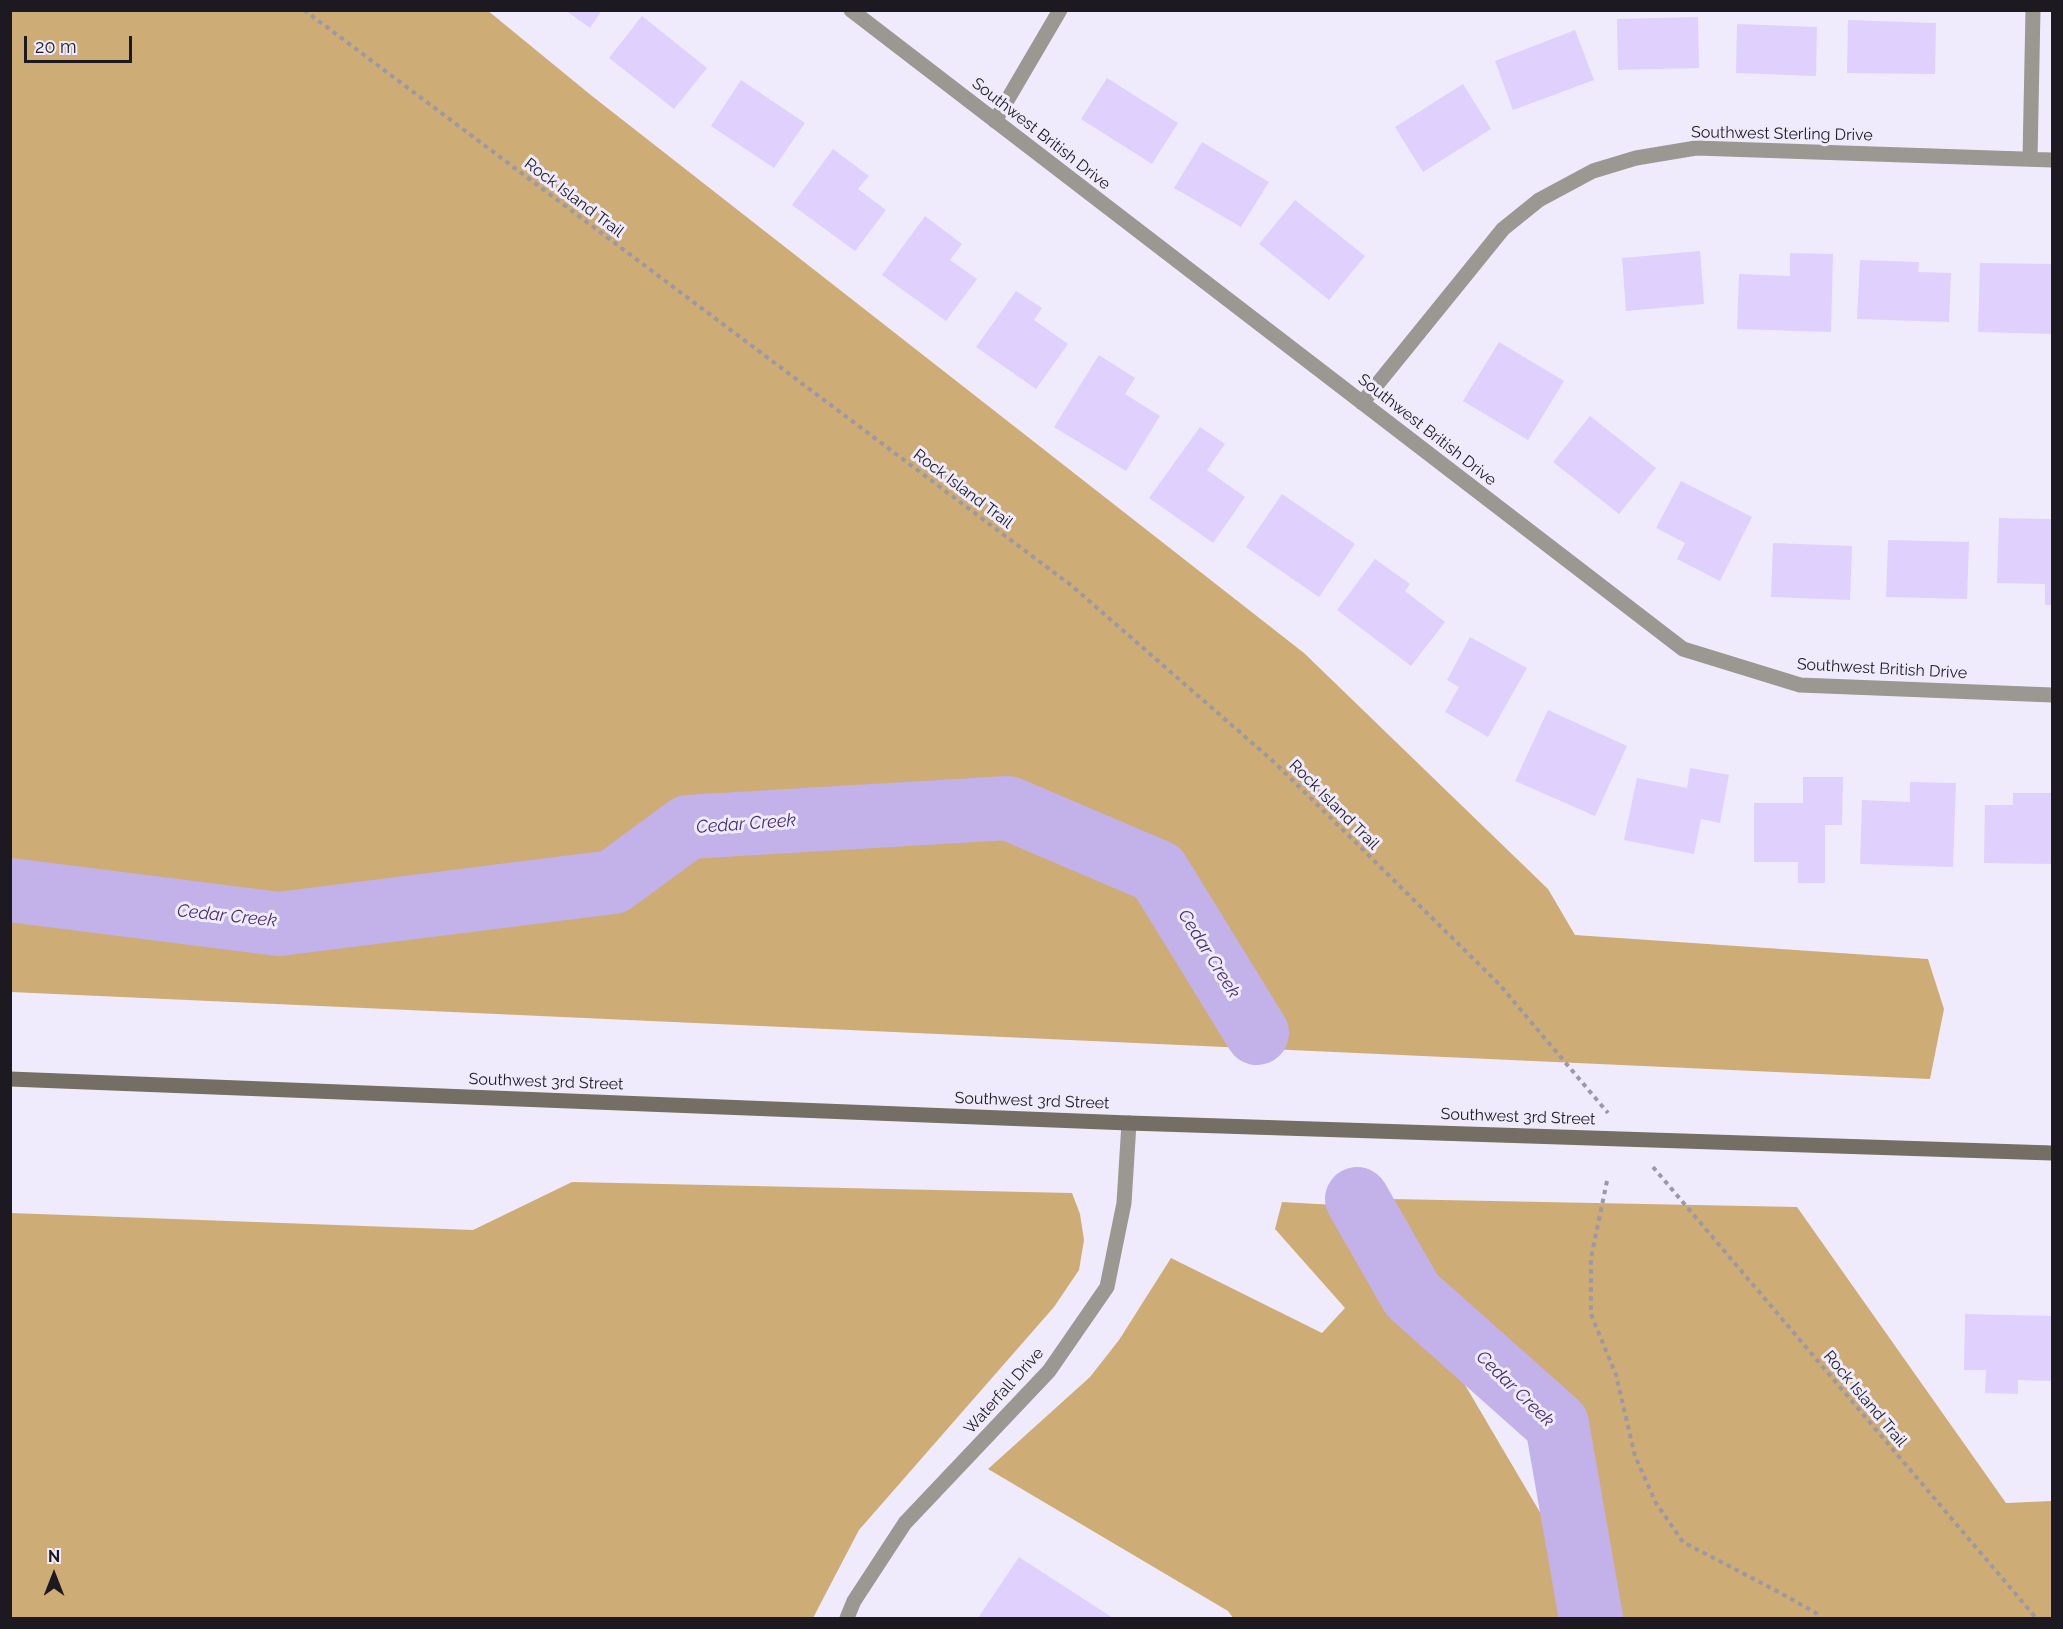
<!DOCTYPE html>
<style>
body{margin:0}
#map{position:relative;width:2063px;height:1629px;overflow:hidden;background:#f0ebfc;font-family:Raleway,sans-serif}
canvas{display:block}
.frame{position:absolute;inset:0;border:12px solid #1c1a20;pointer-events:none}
.north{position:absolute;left:24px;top:1545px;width:60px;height:60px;-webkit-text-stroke:4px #f0ebfc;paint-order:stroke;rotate:0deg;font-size:16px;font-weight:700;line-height:24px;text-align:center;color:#1c1a20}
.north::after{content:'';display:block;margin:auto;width:21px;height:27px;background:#1c1a20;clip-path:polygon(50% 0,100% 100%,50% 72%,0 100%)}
.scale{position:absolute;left:24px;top:36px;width:108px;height:27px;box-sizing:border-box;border:3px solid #1c1a20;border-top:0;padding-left:8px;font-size:18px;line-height:21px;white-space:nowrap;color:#1c1a20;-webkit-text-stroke:4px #f0ebfc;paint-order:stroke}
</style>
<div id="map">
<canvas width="2063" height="1629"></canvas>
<div class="frame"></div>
<div class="north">N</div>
<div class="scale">20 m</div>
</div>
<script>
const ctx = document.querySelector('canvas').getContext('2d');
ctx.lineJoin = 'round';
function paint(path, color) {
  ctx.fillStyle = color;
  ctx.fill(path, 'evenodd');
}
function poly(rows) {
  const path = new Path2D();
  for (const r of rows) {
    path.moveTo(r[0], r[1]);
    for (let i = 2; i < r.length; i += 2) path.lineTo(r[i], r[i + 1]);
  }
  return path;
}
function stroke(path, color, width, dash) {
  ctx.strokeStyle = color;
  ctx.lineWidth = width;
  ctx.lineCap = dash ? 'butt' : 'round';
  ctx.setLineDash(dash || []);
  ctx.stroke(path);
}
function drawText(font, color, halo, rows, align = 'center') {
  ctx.font = font + ' Raleway,sans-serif';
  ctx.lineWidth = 6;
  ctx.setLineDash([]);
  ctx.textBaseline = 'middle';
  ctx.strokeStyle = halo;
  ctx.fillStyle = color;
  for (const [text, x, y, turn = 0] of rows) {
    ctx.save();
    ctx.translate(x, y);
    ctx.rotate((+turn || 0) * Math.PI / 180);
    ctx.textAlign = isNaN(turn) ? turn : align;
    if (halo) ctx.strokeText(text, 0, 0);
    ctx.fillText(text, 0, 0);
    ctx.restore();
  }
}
const forest = poly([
 [487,10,592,96,1304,653,1548,889,1575,935,1928,959,1944,1009,1930,1079,11,992,11,11],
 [572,1182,1072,1193,1080,1214,1084,1240,1079,1270,1054,1307,859,1530,813,1618,11,1618,11,1213,473,1230],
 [1391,1199,1797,1207,2006,1503,2052,1501,2052,1618,1613,1618,1572,1419,1446,1295],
 [1282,1202,1335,1205,1412,1295,1541,1514,1571,1618,1233,1618,1228,1611,988,1469,1090,1377,1119,1340,1171,1258,1322,1333,1345,1308,1275,1229]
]);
const river = poly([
 [10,890,279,924,613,882,688,827,1008,808,1158,872,1257,1033],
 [1357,1199,1412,1295,1557,1424,1591,1618]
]);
const building = poly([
 [565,10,602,10,590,28],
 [642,16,707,68,674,109,609,58],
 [1698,17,1699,68,1618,70,1617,19],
 [1848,20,1936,23,1935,74,1847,73],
 [1737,24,1817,27,1816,76,1736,73],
 [1575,30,1594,80,1513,110,1495,61],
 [1107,78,1178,123,1152,164,1081,119],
 [741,80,805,123,774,168,711,126],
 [1463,84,1491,129,1423,172,1395,127],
 [1202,142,1269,182,1241,227,1174,188],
 [833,149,869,176,858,189,886,210,855,251,792,205],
 [1295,200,1365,256,1329,300,1259,244],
 [925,216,962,244,950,260,977,279,946,321,882,275],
 [1700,251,1704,304,1626,311,1622,258],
 [1790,253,1833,254,1831,332,1737,329,1739,274,1790,276],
 [1860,260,1919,262,1918,272,1951,273,1949,322,1857,319],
 [1980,263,2052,264,2052,334,1978,332],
 [1016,291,1042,308,1034,320,1068,344,1036,389,976,347],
 [1499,342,1564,381,1528,440,1463,401],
 [1099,355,1135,378,1125,394,1160,416,1126,471,1054,427],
 [1590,416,1656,468,1619,514,1553,462],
 [1200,427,1225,444,1207,470,1245,497,1213,543,1149,498],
 [1681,481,1752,517,1720,581,1677,559,1685,543,1656,528],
 [1282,494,1355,544,1319,597,1246,547],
 [1999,518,2052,519,2052,605,2045,605,2045,584,1997,583],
 [1888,540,1969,542,1967,599,1886,597],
 [1773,543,1852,546,1850,600,1771,597],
 [1375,559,1410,584,1405,591,1445,622,1411,666,1337,610],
 [1470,637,1527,668,1488,737,1445,712,1459,687,1447,680],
 [1548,710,1627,746,1595,816,1515,781],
 [1690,768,1729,775,1720,823,1701,819,1694,854,1624,840,1637,778,1687,788],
 [1803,777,1843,777,1842,825,1825,825,1825,883,1798,883,1798,862,1754,862,1754,803,1803,803],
 [1910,782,1956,783,1953,867,1860,864,1862,800,1910,802],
 [2013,793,2052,793,2052,864,1984,863,1985,805,2013,805],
 [1965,1314,2052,1316,2052,1381,2018,1380,2018,1394,1985,1393,1986,1370,1964,1370],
 [1019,1557,1113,1618,978,1618]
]);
const path = poly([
 [304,10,1072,586,1274,762,1499,984,1608,1113],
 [1653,1167,2036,1618],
 [1607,1181,1591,1258,1591,1314,1616,1375,1635,1456,1656,1503,1683,1542,1775,1590,1816,1613,1819,1618]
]);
const street = poly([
 [851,10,1683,649,1800,685,2052,695],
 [995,121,1060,10],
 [2030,159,2033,10],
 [1362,403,1503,229,1539,200,1593,171,1636,158,1696,148,2052,160],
 [847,1618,854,1601,905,1523,1049,1371,1107,1287,1124,1203,1129,1123]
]);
const secondary = poly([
 [10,1079,1129,1123,2052,1153]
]);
const streetNames = [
 ["Southwest British Drive",1041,134,38],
 ["Southwest Sterling Drive",1782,134,1],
 ["Rock Island Trail",574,198,37],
 ["Southwest British Drive",1427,430,38],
 ["Rock Island Trail",963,489,37],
 ["Southwest British Drive",1882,669,3],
 ["Rock Island Trail",1334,805,45],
 ["Southwest 3rd Street",546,1082,2],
 ["Southwest 3rd Street",1032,1101,2],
 ["Southwest 3rd Street",1518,1117,2],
 ["Waterfall Drive",1004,1391,-48],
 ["Rock Island Trail",1865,1399,50]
];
const waterNames = [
 ["Cedar Creek",746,824,-4],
 ["Cedar Creek",227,916,6],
 ["Cedar Creek",1209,954,58],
 ["Cedar Creek",1515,1389,44]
];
paint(forest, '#ceac75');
stroke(river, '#c3b1ea', 64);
paint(building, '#dfd0fe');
stroke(path, '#9c98a5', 4, [4.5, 4.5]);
stroke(street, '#9b9791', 15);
stroke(secondary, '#746e65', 15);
drawText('16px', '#1c1a20', '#f0ebfc', streetNames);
drawText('italic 18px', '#482d70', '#f0ebfc', waterNames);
</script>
